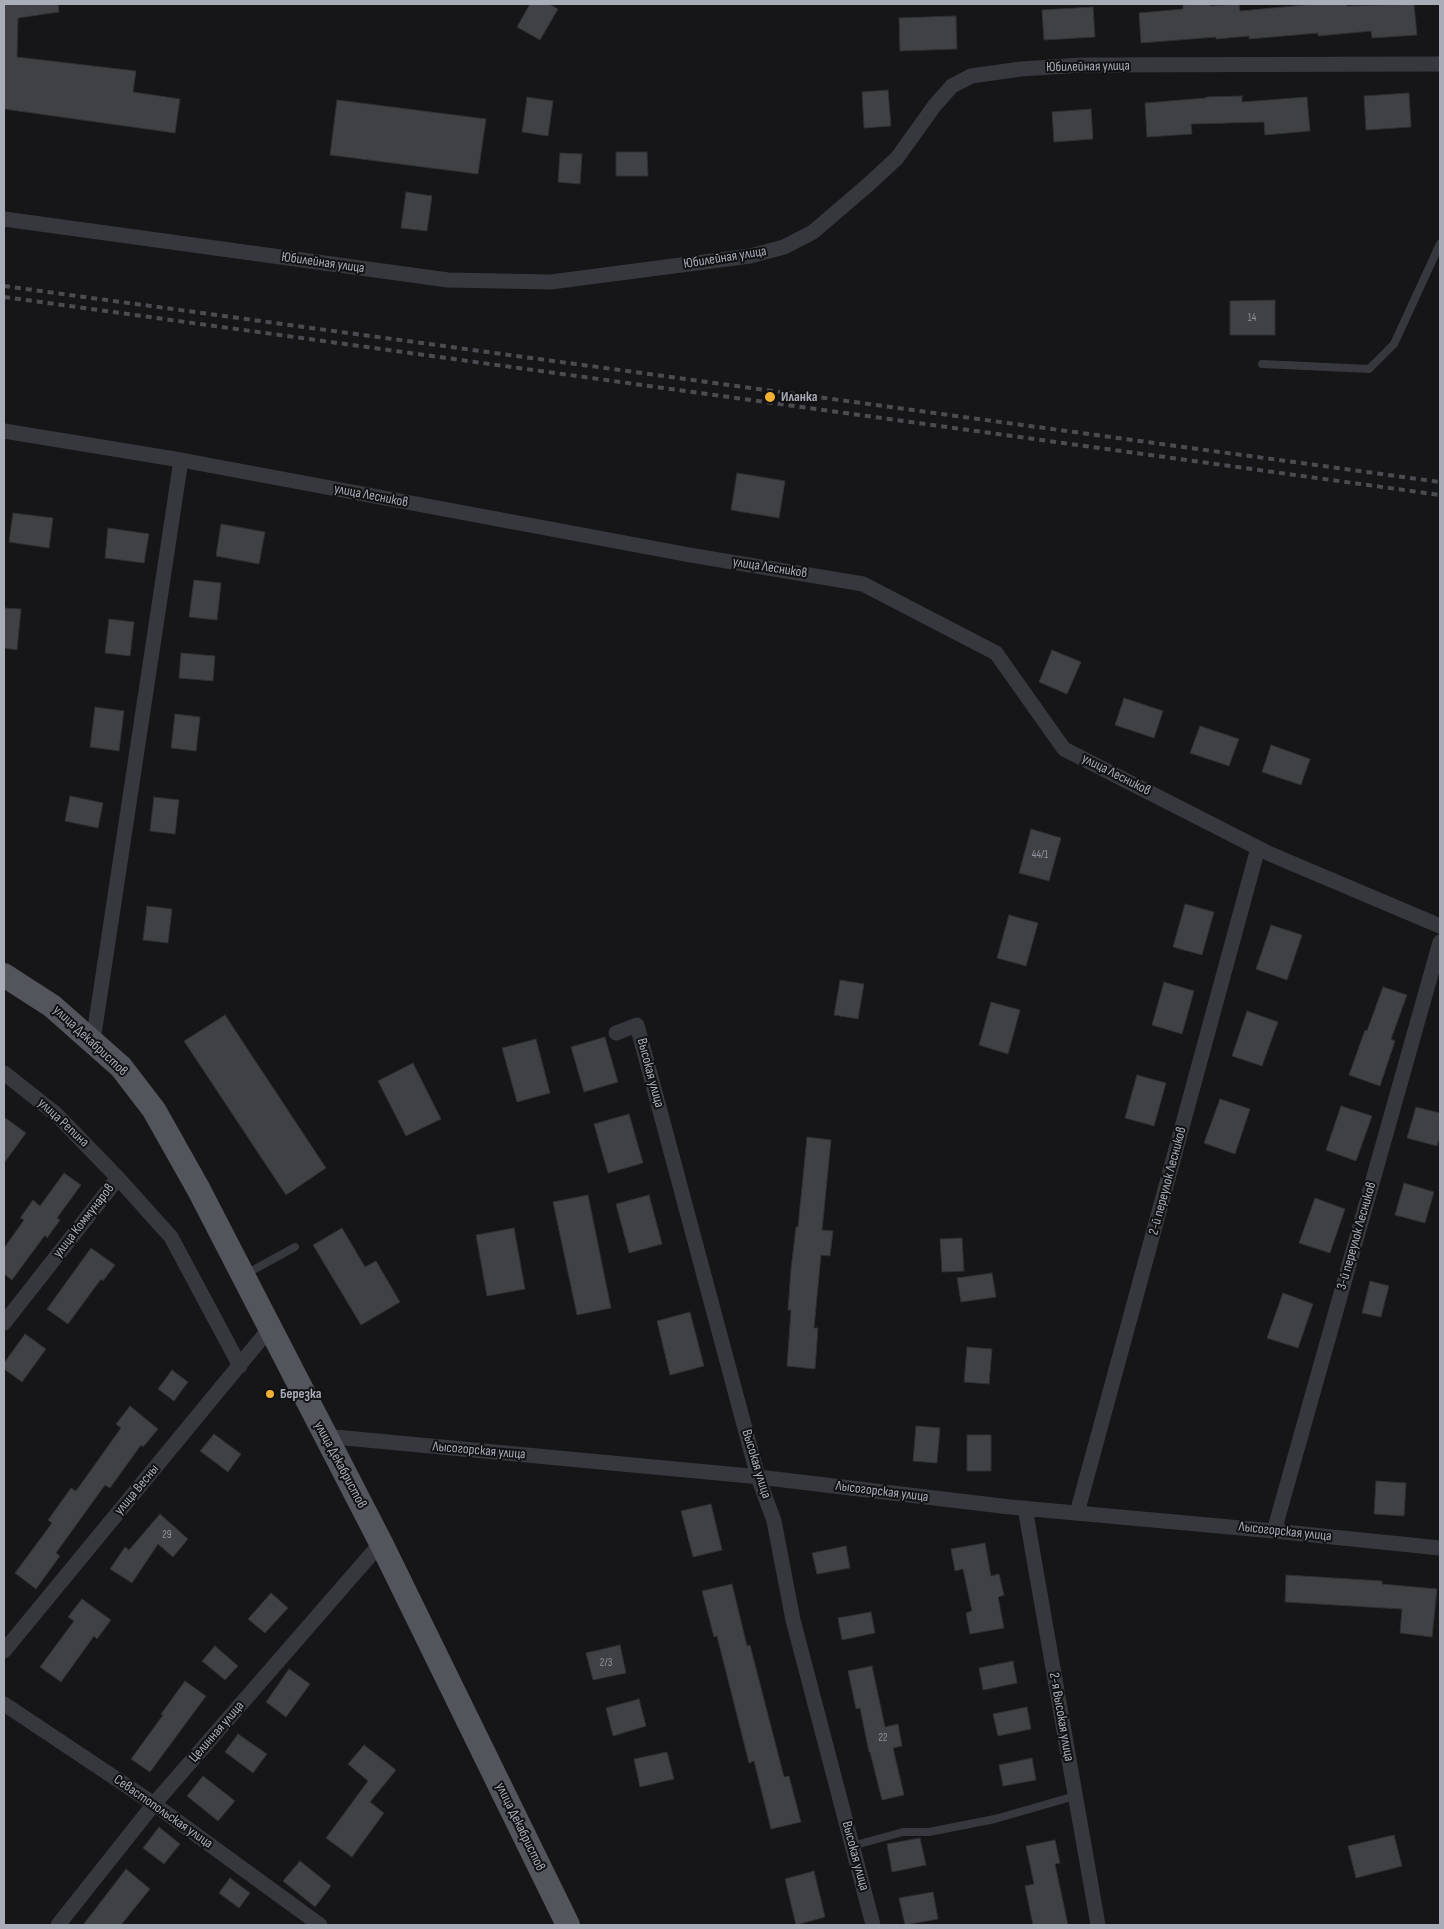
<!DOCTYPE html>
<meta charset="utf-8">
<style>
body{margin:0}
#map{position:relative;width:1444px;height:1929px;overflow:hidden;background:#161618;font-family:"Sofia Sans Condensed",sans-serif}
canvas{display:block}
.frame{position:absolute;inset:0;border:5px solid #a8adb8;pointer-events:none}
</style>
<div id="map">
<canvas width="1444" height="1929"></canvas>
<div class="frame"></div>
</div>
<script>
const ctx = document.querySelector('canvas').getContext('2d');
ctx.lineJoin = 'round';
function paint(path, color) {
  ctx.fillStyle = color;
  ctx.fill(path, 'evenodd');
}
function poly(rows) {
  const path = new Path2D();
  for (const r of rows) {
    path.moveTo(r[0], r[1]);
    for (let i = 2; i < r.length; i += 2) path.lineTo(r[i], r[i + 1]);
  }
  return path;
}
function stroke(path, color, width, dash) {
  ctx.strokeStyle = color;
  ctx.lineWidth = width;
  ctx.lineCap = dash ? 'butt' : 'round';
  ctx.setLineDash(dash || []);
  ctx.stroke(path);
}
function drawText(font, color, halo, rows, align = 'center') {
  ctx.font = font + ' "Sofia Sans Condensed",sans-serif';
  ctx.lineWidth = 4;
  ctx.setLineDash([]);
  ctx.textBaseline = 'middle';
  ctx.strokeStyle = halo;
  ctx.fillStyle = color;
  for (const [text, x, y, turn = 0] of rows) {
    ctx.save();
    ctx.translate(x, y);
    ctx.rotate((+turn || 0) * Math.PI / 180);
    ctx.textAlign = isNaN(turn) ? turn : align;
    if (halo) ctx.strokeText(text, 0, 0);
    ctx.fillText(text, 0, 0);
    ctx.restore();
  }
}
const building = poly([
 [4,4,58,4,59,12,18,18,17,57,136,71,133,92,180,99,175,133,4,109,4,4],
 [530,4,549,4,558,9,540,40,517,27,530,4],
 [1192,4,1210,4,1210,6,1239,4,1240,11,1315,4,1347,4,1347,6,1414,4,1417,35,1372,38,1371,31,1318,36,1318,33,1249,39,1249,36,1216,39,1216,37,1141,43,1139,13,1183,9,1183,5,1192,4],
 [1093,7,1095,37,1044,40,1042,10,1093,7],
 [956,16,957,49,900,51,899,18,956,16],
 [888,90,891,126,864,128,862,92,888,90],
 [1409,93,1411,127,1366,130,1364,96,1409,93],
 [1242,96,1242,102,1307,97,1310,131,1265,135,1264,122,1191,124,1192,134,1147,137,1145,103,1206,98,1206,97,1242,96],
 [527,97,553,101,548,136,522,132,527,97],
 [337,100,486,119,478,174,330,155,337,100],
 [1091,109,1093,139,1054,142,1052,112,1091,109],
 [616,152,647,152,648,176,616,176,616,152],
 [560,153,582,154,580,184,558,182,560,153],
 [406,192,432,196,427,231,401,228,406,192],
 [1275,300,1275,335,1230,335,1230,301,1275,300],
 [737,473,785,481,779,518,731,510,737,473],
 [13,513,53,518,49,548,9,542,13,513],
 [221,524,265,532,259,564,216,556,221,524],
 [108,528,149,534,144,563,105,558,108,528],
 [194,580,221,583,217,620,189,617,194,580],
 [4,608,21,609,17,650,4,648,4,608],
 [109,619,134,622,130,656,105,653,109,619],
 [1052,650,1081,662,1067,694,1039,682,1052,650],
 [181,653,215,656,213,681,179,678,181,653],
 [1124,698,1163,711,1154,738,1115,725,1124,698],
 [95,707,124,711,119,751,90,747,95,707],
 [175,714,200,717,196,751,171,748,175,714],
 [1200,726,1239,739,1229,766,1190,753,1200,726],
 [1271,745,1310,759,1301,785,1262,772,1271,745],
 [70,796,103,803,98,828,65,821,70,796],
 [154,797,179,800,175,834,150,831,154,797],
 [1031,829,1061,838,1049,881,1019,873,1031,829],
 [1185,904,1214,912,1202,955,1173,947,1185,904],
 [147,906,172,909,168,943,143,940,147,906],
 [1009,915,1038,923,1026,966,997,958,1009,915],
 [1271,925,1302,935,1287,980,1256,969,1271,925],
 [840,980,864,984,858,1019,834,1015,840,980],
 [1164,982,1194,991,1182,1034,1152,1025,1164,982],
 [1383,987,1407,995,1391,1039,1395,1041,1380,1086,1349,1075,1365,1030,1367,1031,1383,987],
 [991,1002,1020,1010,1008,1054,979,1045,991,1002],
 [1247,1011,1278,1022,1262,1066,1232,1056,1247,1011],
 [225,1015,326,1168,286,1195,184,1041,225,1015],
 [605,1037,618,1082,584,1092,571,1047,605,1037],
 [536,1039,550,1093,517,1102,502,1048,536,1039],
 [413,1063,441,1119,406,1136,378,1081,413,1063],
 [1137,1075,1166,1083,1154,1126,1125,1118,1137,1075],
 [1220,1099,1250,1109,1235,1154,1204,1143,1220,1099],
 [1341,1106,1372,1116,1356,1161,1326,1150,1341,1106],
 [1416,1107,1440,1113,1440,1135,1437,1146,1407,1138,1416,1107],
 [629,1114,643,1163,608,1173,594,1124,629,1114],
 [4,1117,26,1133,4,1163,4,1117],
 [807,1137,831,1140,822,1230,833,1231,830,1256,821,1255,814,1328,818,1328,815,1369,787,1366,791,1310,788,1310,791,1269,796,1227,798,1227,807,1137],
 [64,1173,81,1185,57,1218,60,1220,47,1238,45,1235,12,1280,4,1274,4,1248,24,1220,20,1218,33,1200,40,1206,64,1173],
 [1404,1183,1434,1192,1425,1223,1395,1215,1404,1183],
 [588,1195,611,1308,577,1315,553,1202,588,1195],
 [649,1195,662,1244,629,1253,616,1204,649,1195],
 [1315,1198,1345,1209,1330,1253,1299,1243,1315,1198],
 [342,1228,365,1267,376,1261,400,1302,361,1325,313,1245,342,1228],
 [514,1228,525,1289,487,1296,476,1235,514,1228],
 [962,1238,964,1271,942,1272,940,1239,962,1238],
 [91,1248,115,1265,103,1281,101,1279,68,1324,47,1309,91,1248],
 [992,1273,996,1297,961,1302,957,1278,992,1273],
 [1370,1281,1389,1286,1381,1317,1362,1313,1370,1281],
 [1283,1293,1313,1304,1298,1348,1267,1338,1283,1293],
 [690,1312,704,1366,670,1375,657,1321,690,1312],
 [25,1334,46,1349,22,1382,4,1369,4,1363,25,1334],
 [967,1347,992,1349,989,1384,964,1382,967,1347],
 [172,1370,188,1382,174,1401,158,1389,172,1370],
 [130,1406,158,1429,143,1447,141,1445,110,1488,105,1485,56,1553,60,1556,36,1589,15,1573,52,1523,48,1520,71,1488,76,1491,121,1428,116,1424,130,1406],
 [916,1426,940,1428,937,1463,913,1461,916,1426],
 [214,1434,241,1454,228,1472,200,1451,214,1434],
 [967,1435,991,1435,991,1471,967,1471,967,1435],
 [1376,1481,1406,1483,1404,1516,1374,1514,1376,1481],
 [711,1504,722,1550,693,1557,681,1511,711,1504],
 [160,1514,188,1539,173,1557,158,1544,132,1583,110,1569,125,1547,129,1550,160,1514],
 [985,1543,991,1576,999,1574,1004,1595,998,1597,1004,1628,970,1634,966,1613,972,1611,963,1569,955,1571,951,1549,985,1543],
 [846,1546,850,1568,817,1574,812,1553,846,1546],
 [1286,1575,1382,1581,1382,1584,1437,1589,1432,1637,1400,1633,1402,1609,1285,1602,1286,1575],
 [732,1584,747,1646,750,1645,784,1777,789,1776,801,1822,771,1829,754,1761,749,1763,717,1636,714,1637,702,1591,732,1584],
 [271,1593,288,1608,265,1633,248,1619,271,1593],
 [82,1599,111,1620,97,1639,94,1636,61,1682,40,1667,74,1621,68,1617,82,1599],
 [871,1612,875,1633,842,1640,838,1618,871,1612],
 [620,1645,626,1673,593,1680,586,1653,620,1645],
 [215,1646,238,1666,225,1680,202,1661,215,1646],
 [1013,1661,1017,1683,983,1690,979,1668,1013,1661],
 [872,1666,885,1727,898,1724,902,1746,893,1748,904,1795,882,1800,870,1752,869,1752,860,1708,856,1709,848,1671,872,1666],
 [289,1669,310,1684,286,1717,266,1702,289,1669],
 [185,1681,206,1696,150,1772,131,1759,163,1715,161,1714,185,1681],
 [639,1699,646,1726,613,1736,606,1708,639,1699],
 [1027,1707,1031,1729,998,1736,993,1714,1027,1707],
 [238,1734,267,1754,253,1773,225,1752,238,1734],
 [364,1745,396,1770,370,1802,384,1813,352,1857,326,1838,368,1781,348,1764,364,1745],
 [667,1752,674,1779,640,1787,634,1759,667,1752],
 [1032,1758,1036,1780,1003,1786,999,1765,1032,1758],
 [203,1776,235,1801,218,1821,187,1796,203,1776],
 [159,1827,180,1844,164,1864,143,1848,159,1827],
 [1394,1835,1402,1866,1356,1878,1348,1846,1394,1835],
 [920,1838,926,1865,892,1872,887,1844,920,1838],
 [1055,1840,1060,1863,1055,1864,1068,1925,1033,1925,1025,1886,1034,1884,1026,1846,1055,1840],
 [300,1861,331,1886,315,1907,283,1881,300,1861],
 [126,1869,150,1889,121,1925,83,1925,126,1869],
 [814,1871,825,1917,796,1925,785,1879,814,1871],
 [230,1878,250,1893,239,1908,219,1893,230,1878],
 [933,1892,938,1919,905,1925,899,1898,933,1892]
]);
const lane = poly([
 [1262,364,1369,369,1394,344,1440,244],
 [246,1274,295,1247],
 [852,1846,903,1832,929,1832,995,1819,1075,1796]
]);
const street = poly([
 [4,219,448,280,551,282,750,256,784,247,813,232,869,184,897,158,935,105,952,86,971,76,1021,69,1082,65,1440,64],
 [4,431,181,460,690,555,863,584,996,653,1064,749,1270,854,1440,926],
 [616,1033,637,1025,758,1477,774,1521,793,1620,873,1925],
 [93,1041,181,460],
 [4,1073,56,1114,118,1178],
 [4,1323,118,1178,171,1237,240,1366],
 [324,1436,750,1476,1010,1507,1274,1531,1440,1548],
 [1025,1508,1098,1925],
 [1077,1513,1258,848],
 [1274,1531,1440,942],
 [4,1651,270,1328],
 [4,1704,154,1804,320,1925],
 [58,1925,154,1804,381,1543]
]);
const primary = poly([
 [4,975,52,1006,121,1067,154,1110,199,1190,381,1543,568,1925]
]);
const rail = poly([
 [4,286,1440,482],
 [4,297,1440,495]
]);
const markers = [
 [770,397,6,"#f2b134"],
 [270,1394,5,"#f2b134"]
];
const numberNames = [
 ["14",1252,318],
 ["44/1",1040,855],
 ["29",167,1535],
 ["2/3",606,1663],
 ["22",883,1738]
];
const streetNames = [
 ["Юбилейная улица",1088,67,-1],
 ["Юбилейная улица",725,258,-9],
 ["Юбилейная улица",323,263,8],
 ["улица Лесников",371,496,11],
 ["улица Лесников",770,568,9],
 ["улица Лесников",1116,775,27],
 ["улица Декабристов",90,1041,43],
 ["Высокая улица",650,1073,75],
 ["улица Репина",63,1123,43],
 ["2-й переулок Лесников",1168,1181,-75],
 ["улица Коммунаров",84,1221,-52],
 ["3-й переулок Лесников",1357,1236,-74],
 ["Лысогорская улица",479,1451,5],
 ["Высокая улица",756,1464,73],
 ["улица Декабристов",340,1465,62],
 ["улица Весны",137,1490,-50],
 ["Лысогорская улица",882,1492,7],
 ["Лысогорская улица",1285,1532,6],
 ["2-я Высокая улица",1061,1717,80],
 ["Целинная улица",217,1732,-49],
 ["Севастопольская улица",163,1812,35],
 ["улица Декабристов",520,1827,64],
 ["Высокая улица",855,1856,75]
];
const poiNames = [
 ["Иланка",781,397],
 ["Березка",280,1394]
];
paint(building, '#404145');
stroke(building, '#303034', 1);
stroke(lane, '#37383d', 8);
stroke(street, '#37383d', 15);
stroke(primary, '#53555c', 24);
stroke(rail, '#4a4c52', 4, [6, 5]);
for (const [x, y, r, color] of markers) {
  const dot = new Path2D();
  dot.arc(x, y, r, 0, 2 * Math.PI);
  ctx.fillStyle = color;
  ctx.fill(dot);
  stroke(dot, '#111113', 2);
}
drawText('11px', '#8e929b', null, numberNames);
drawText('14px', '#a8adb8', '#111113', streetNames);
drawText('bold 14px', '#a8adb8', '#111113', poiNames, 'left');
</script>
